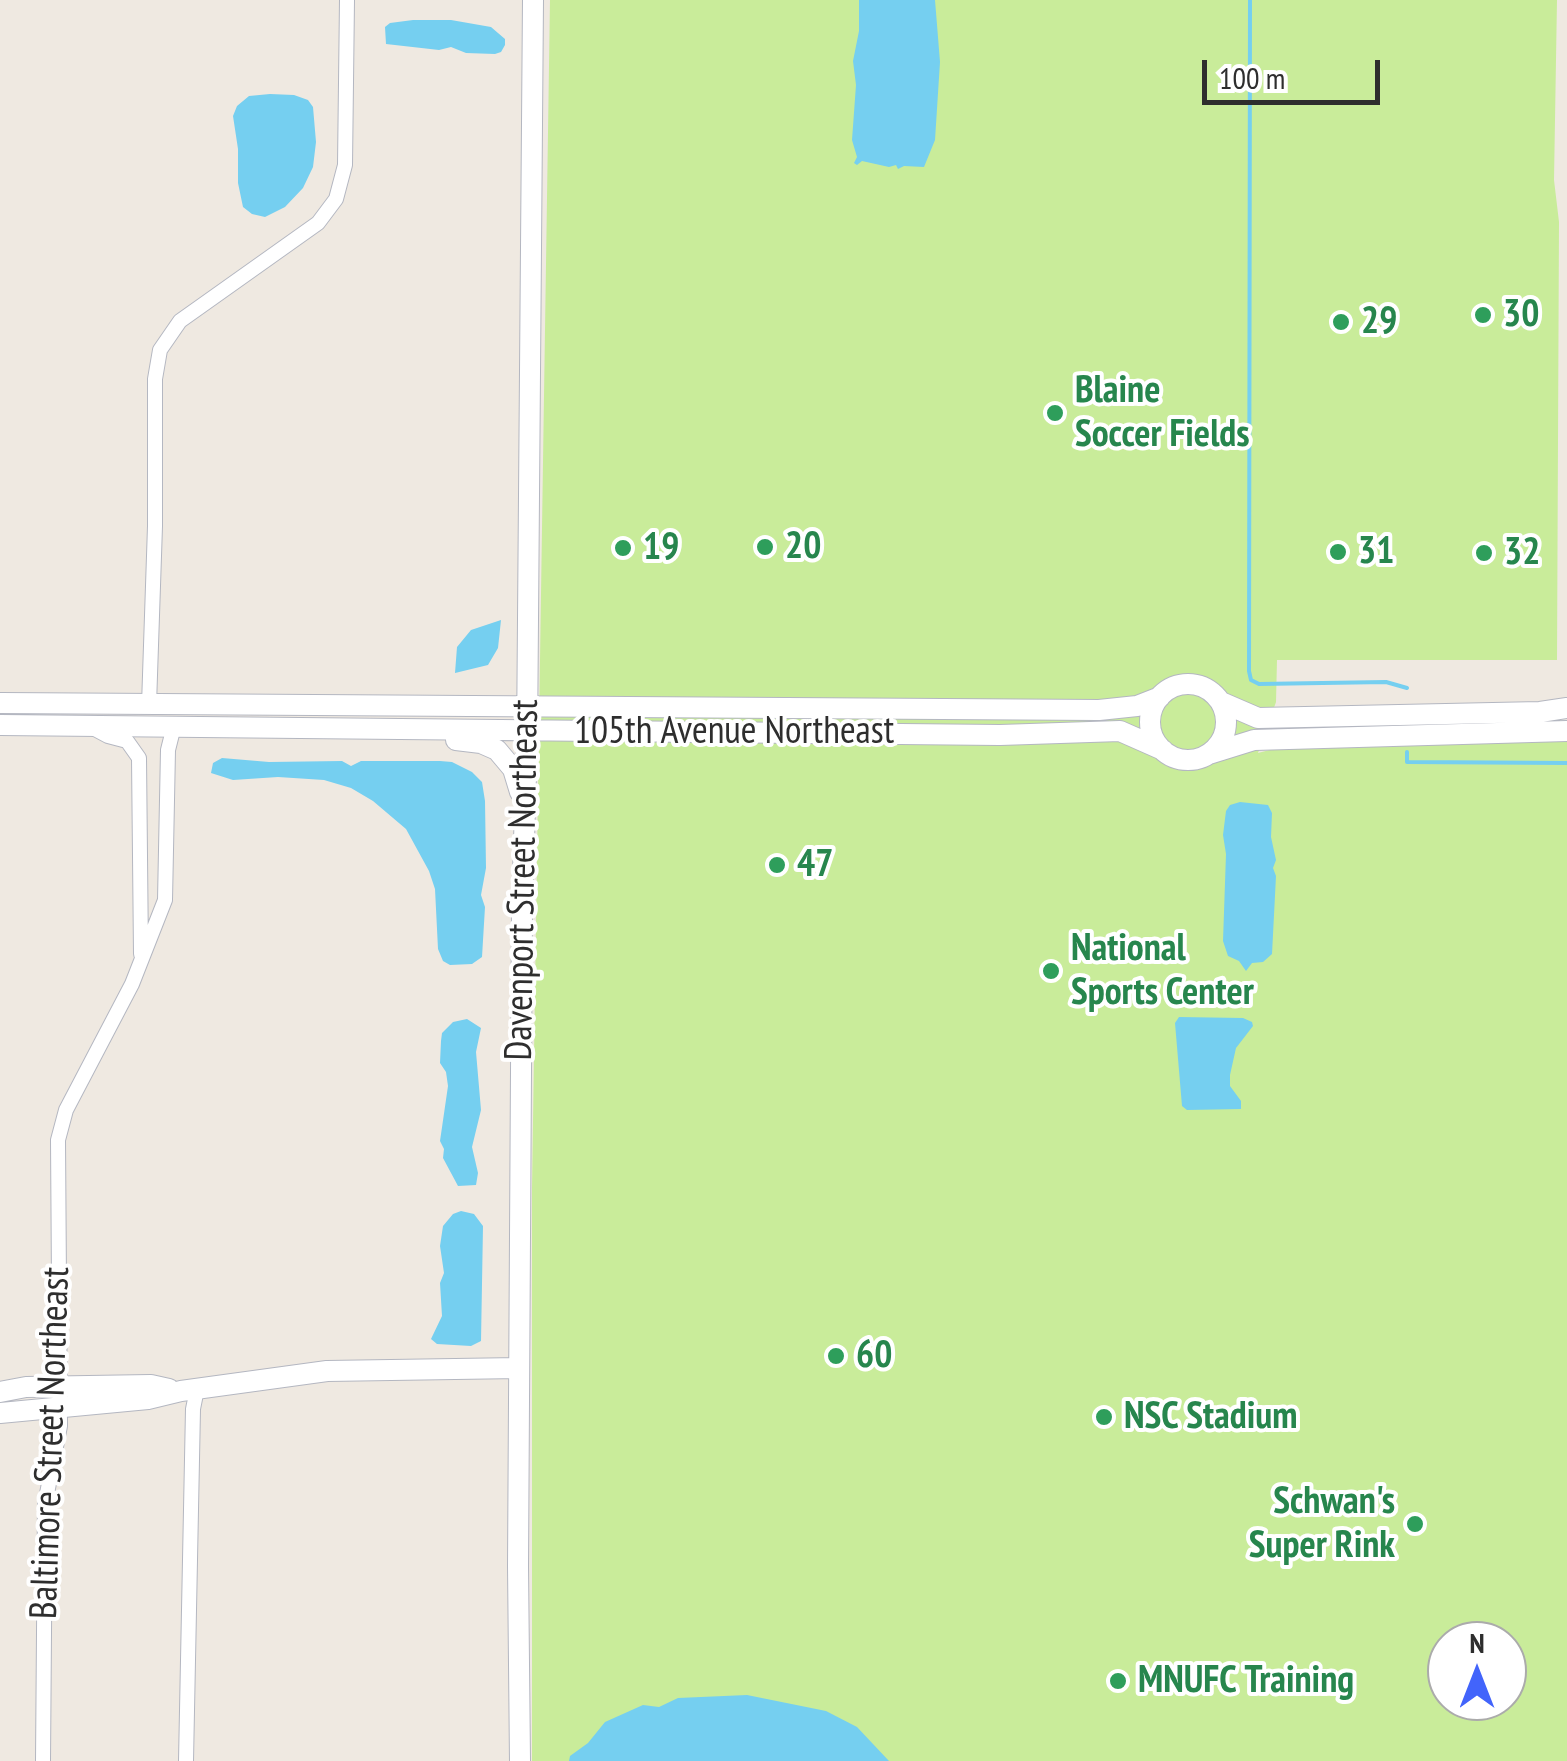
<!DOCTYPE html>
<style>
body{margin:0}
#map{position:relative;width:1567px;height:1761px;overflow:hidden;background:#efe9e1;font-family:"PT Sans Narrow",sans-serif}
canvas{display:block}
.north{position:absolute;left:1427px;top:1621px;width:100px;height:100px;box-sizing:border-box;background:#fff;border:2px solid #ababab;border-radius:50%;rotate:0deg;font-size:28px;font-weight:700;line-height:40px;text-align:center;color:#2e2e2e}
.north::after{content:'';display:block;margin:auto;width:35px;height:45px;background:#4264fb;clip-path:polygon(50% 0,100% 100%,50% 72%,0 100%)}
.scale{position:absolute;left:1202px;top:60px;width:178px;height:45px;box-sizing:border-box;border:5px solid #2e2e2e;border-top:0;padding-left:12px;font-size:30px;line-height:35px;white-space:nowrap;color:#2e2e2e;-webkit-text-stroke:8px #fff;paint-order:stroke}
</style>
<div id="map">
<canvas width="1567" height="1761"></canvas>
<div class="north">N</div>
<div class="scale">100 m</div>
</div>
<script>
const ctx = document.querySelector('canvas').getContext('2d');
ctx.lineJoin = 'round';
function paint(path, color) {
  ctx.fillStyle = color;
  ctx.fill(path, 'evenodd');
}
function poly(rows) {
  const path = new Path2D();
  for (const r of rows) {
    if (r.length === 3) {
      path.moveTo(r[0] + r[2], r[1]);
      path.arc(r[0], r[1], r[2], 0, 2 * Math.PI);
      continue;
    }
    path.moveTo(r[0], r[1]);
    for (let i = 2; i < r.length; i += 2) path.lineTo(r[i], r[i + 1]);
  }
  return path;
}
function stroke(path, color, width, dash) {
  ctx.strokeStyle = color;
  ctx.lineWidth = width;
  ctx.lineCap = dash ? 'butt' : 'round';
  ctx.setLineDash(dash || []);
  ctx.stroke(path);
}
function drawText(font, color, halo, rows, align = 'center') {
  ctx.font = font + ' "PT Sans Narrow",sans-serif';
  ctx.lineWidth = 8;
  ctx.setLineDash([]);
  ctx.textBaseline = 'middle';
  ctx.strokeStyle = halo;
  ctx.fillStyle = color;
  for (const [text, x, y, turn = 0] of rows) {
    ctx.save();
    ctx.translate(x, y);
    ctx.rotate((+turn || 0) * Math.PI / 180);
    ctx.textAlign = isNaN(turn) ? turn : align;
    if (halo) ctx.strokeText(text, 0, 0);
    ctx.fillText(text, 0, 0);
    ctx.restore();
  }
}
const pitch = poly([
 [550,0,1557,0,1554,180,1559,222,1557,660,1277,660,1276,702,1258,753,1316,738,1567,740,1567,1761,532,1761,532,1187],
 [1447,1641,1507,1641,1507,1701,1447,1701]
]);
const water = poly([
 [859,0,935,0,940,62,935,140,924,167,904,166,898,169,896,165,889,167,862,161,857,165,854,163,857,157,852,140,856,85,853,61,859,31],
 [413,20,451,20,491,27,505,39,505,45,501,52,495,54,466,53,451,47,439,50,386,44,385,27,390,23],
 [270,94,294,95,308,100,313,107,316,142,313,167,303,188,285,207,265,217,252,214,243,207,238,183,238,149,233,116,237,106,249,96],
 [501,620,498,648,488,665,455,673,457,647,471,630],
 [222,758,269,762,342,761,351,766,361,761,440,761,452,762,472,772,482,782,485,801,486,868,481,895,485,907,482,957,472,964,450,965,443,961,438,949,435,889,429,871,406,829,373,801,351,788,324,780,278,777,233,780,211,773,213,763],
 [1240,802,1268,805,1272,813,1271,837,1276,860,1273,868,1276,876,1272,954,1263,962,1252,963,1246,971,1239,961,1228,956,1223,941,1226,854,1223,835,1226,811,1230,805],
 [1179,1017,1243,1018,1252,1022,1253,1026,1236,1048,1230,1075,1230,1086,1241,1101,1241,1109,1187,1110,1182,1106,1175,1023],
 [467,1019,481,1028,476,1052,481,1110,472,1147,478,1173,476,1185,458,1186,443,1158,444,1149,440,1141,448,1086,446,1072,440,1063,441,1041,442,1033,453,1022],
 [461,1211,474,1214,483,1226,481,1341,471,1346,437,1344,431,1339,442,1316,440,1283,444,1273,440,1246,443,1226,453,1214],
 [747,1695,826,1711,857,1727,889,1761,569,1761,570,1756,588,1743,605,1722,643,1705,659,1707,678,1698]
]);
const stream = poly([
 [1250,0,1249,671,1251,680,1259,684,1386,682,1407,688],
 [1407,752,1407,762,1567,763]
]);
const street = poly([
 [149,705,155,526,155,379,160,350,180,321,318,223,336,199,345,165,347,0],
 [93,728,108,736,127,741,139,758,141,954],
 [43,1761,45,1504,60,1426,58,1140,66,1110,132,984,165,900,168,750,174,726],
 [186,1761,193,1409,197,1389]
]);
const secondary = poly([
 [1188,722,38],
 [1221,702,1258,718,1540,712,1567,708],
 [0,703,1099,710,1137,706,1160,697],
 [0,725,1000,735,1120,731,1163,750],
 [456,740,481,743,497,750,513,769,520,792],
 [1209,754,1254,740,1567,731],
 [0,1392,26,1387,151,1385,169,1389],
 [0,1413,148,1399,181,1391,327,1371,519,1368],
 [520,1761,518,1566,522,906,527,742,533,0]
]);
const markers = [
 [1483,315,10,"#2e9e5b"],
 [1341,322,10,"#2e9e5b"],
 [1055,413,10,"#2e9e5b"],
 [765,547,10,"#2e9e5b"],
 [623,548,10,"#2e9e5b"],
 [1338,552,10,"#2e9e5b"],
 [1484,553,10,"#2e9e5b"],
 [777,865,10,"#2e9e5b"],
 [1051,971,10,"#2e9e5b"],
 [836,1356,10,"#2e9e5b"],
 [1104,1417,10,"#2e9e5b"],
 [1415,1524,10,"#2e9e5b"],
 [1118,1681,10,"#2e9e5b"]
];
const leisureNames = [
 ["30",1503,315],
 ["29",1361,322],
 ["Blaine",1075,391],
 ["Soccer Fields",1075,435],
 ["20",785,547],
 ["19",643,548],
 ["31",1358,552],
 ["32",1504,553],
 ["47",797,865],
 ["National",1071,949],
 ["Sports Center",1071,993],
 ["60",856,1356],
 ["NSC Stadium",1124,1417],
 ["Schwan's",1395,1502,"right"],
 ["Super Rink",1395,1546,"right"],
 ["MNUFC Training",1138,1681]
];
const streetNames = [
 ["105th Avenue Northeast",734,732],
 ["Davenport Street Northeast",523,880,-89],
 ["Baltimore Street Northeast",51,1443,-88]
];
paint(pitch, '#c9ec9a');
paint(water, '#75cff0');
stroke(stream, '#75cff0', 4);
stroke(street, '#b4b7c1', 16);
stroke(secondary, '#b4b7c1', 22);
stroke(street, '#fff', 14);
stroke(secondary, '#fff', 20);
for (const [x, y, r, color] of markers) {
  const dot = new Path2D();
  dot.arc(x, y, r, 0, 2 * Math.PI);
  ctx.fillStyle = color;
  ctx.fill(dot);
  stroke(dot, '#fff', 4);
}
drawText('bold 38px', '#27864d', '#fff', leisureNames, 'left');
drawText('38px', '#2e2e2e', '#fff', streetNames);
</script>
